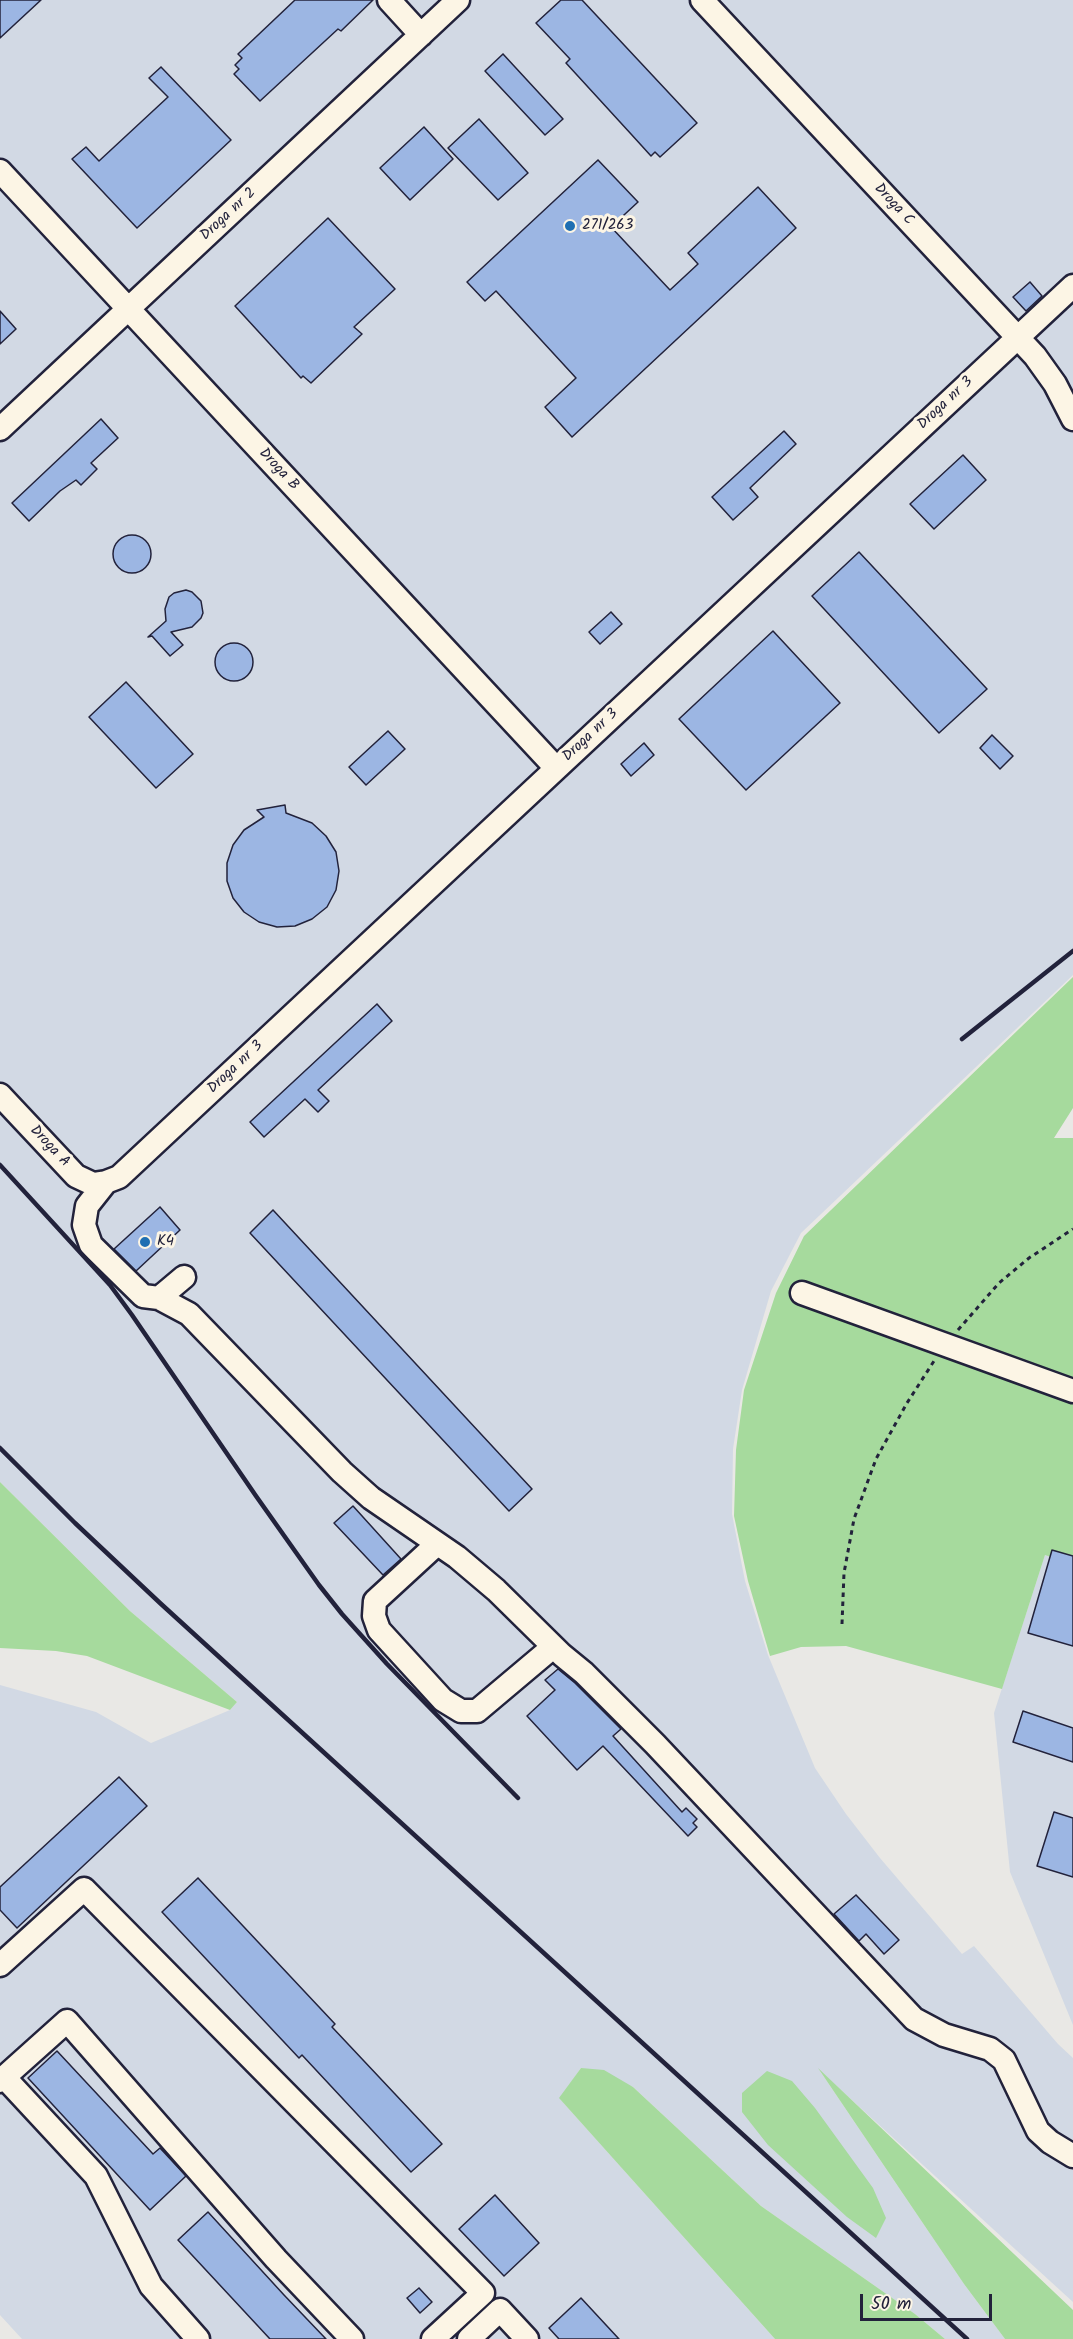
<!DOCTYPE html>
<style>
body{margin:0}
#map{position:relative;width:1073px;height:2339px;overflow:hidden;background:#e9e8e5;font-family:Kalam,sans-serif}
canvas{display:block}
.scale{position:absolute;left:860px;top:2294px;width:132px;height:27px;box-sizing:border-box;border:3px solid #22223b;border-top:0;padding-left:8px;font-size:18px;line-height:21px;white-space:nowrap;color:#22223b;-webkit-text-stroke:4px #fcf5e5;paint-order:stroke}
</style>
<div id="map">
<canvas width="1073" height="2339"></canvas>
<div class="scale">50 m</div>
</div>
<script>
const ctx = document.querySelector('canvas').getContext('2d');
ctx.lineJoin = 'round';
function paint(path, color) {
  ctx.fillStyle = color;
  ctx.fill(path, 'evenodd');
}
function poly(rows) {
  const path = new Path2D();
  for (const r of rows) {
    if (r.length === 3) {
      path.moveTo(r[0] + r[2], r[1]);
      path.arc(r[0], r[1], r[2], 0, 2 * Math.PI);
      continue;
    }
    path.moveTo(r[0], r[1]);
    for (let i = 2; i < r.length; i += 2) path.lineTo(r[i], r[i + 1]);
  }
  return path;
}
function stroke(path, color, width, dash) {
  ctx.strokeStyle = color;
  ctx.lineWidth = width;
  ctx.lineCap = dash ? 'butt' : 'round';
  ctx.setLineDash(dash || []);
  ctx.stroke(path);
}
function drawText(font, color, halo, rows, align = 'center') {
  ctx.font = font + ' Kalam,sans-serif';
  ctx.lineWidth = 6;
  ctx.setLineDash([]);
  ctx.textBaseline = 'middle';
  ctx.strokeStyle = halo;
  ctx.fillStyle = color;
  for (const [text, x, y, turn = 0] of rows) {
    ctx.save();
    ctx.translate(x, y);
    ctx.rotate((+turn || 0) * Math.PI / 180);
    ctx.textAlign = isNaN(turn) ? turn : align;
    if (halo) ctx.strokeText(text, 0, 0);
    ctx.fillText(text, 0, 0);
    ctx.restore();
  }
}
const built = poly([
 [0,0,1073,0,1073,975,801,1233,771,1291,742,1390,733,1449,732,1514,745,1581,768,1655,815,1768,846,1814,880,1858,962,1954,974,1946,1058,2044,1073,2058,1073,2302,820,2071,964,2284,1005,2339,945,2339,915,2314,761,2206,633,2087,581,2068,560,2099,775,2339,22,2339,0,2315,0,1685,96,1712,151,1743,230,1710,237,1702,130,1611,0,1482],
 [1045,1555,1073,1565,1073,2025,1010,1872,994,1713]
]);
const green = poly([
 [1073,977,1073,1108,1054,1138,1073,1138,1073,1565,1045,1555,1002,1689,846,1646,801,1647,770,1656,748,1581,734,1516,736,1450,744,1390,776,1293,804,1236],
 [0,1482,130,1611,237,1702,230,1710,87,1656,56,1651,0,1648],
 [581,2068,604,2070,633,2087,761,2206,915,2314,945,2339,775,2339,559,2098],
 [818,2068,1073,2310,1073,2339,1005,2339,964,2284],
 [767,2071,792,2081,815,2108,873,2188,886,2218,876,2238,847,2217,768,2145,742,2112,742,2093]
]);
const building = poly([
 [0,0,41,0,0,38,0,0],
 [295,0,373,0,341,31,338,29,260,101,234,74,239,69,235,65,242,58,238,54,295,0],
 [561,0,582,0,697,123,660,157,655,152,651,156,631,134,566,63,570,59,536,23,561,0],
 [503,54,563,119,545,135,485,71,503,54],
 [161,67,231,140,137,228,72,159,86,147,99,161,168,97,149,78,161,67],
 [479,119,528,173,498,200,448,148,479,119],
 [424,127,453,159,410,200,380,168,424,127],
 [598,160,638,202,611,227,670,290,698,264,688,253,758,187,796,228,572,437,545,407,576,378,496,291,485,301,467,282,598,160],
 [328,218,395,289,354,327,362,334,311,383,303,376,301,378,235,306,328,218],
 [1030,282,1042,296,1026,311,1013,297,1030,282],
 [0,311,16,329,0,344,0,311],
 [101,419,118,438,91,463,97,469,81,485,76,480,60,491,29,521,12,503,101,419],
 [784,431,796,444,750,488,758,497,733,520,712,497,784,431],
 [963,455,986,480,934,529,910,504,963,455],
 [132,554,19],
 [859,552,987,689,939,733,812,596,859,552],
 [186,590,192,592,201,601,203,613,201,618,192,627,171,632,183,645,170,656,152,636,148,637,166,621,165,609,169,597,174,593,186,590],
 [611,612,622,624,600,644,589,632,611,612],
 [773,631,840,703,746,790,679,719,773,631],
 [234,662,19],
 [126,682,193,754,156,788,89,717,126,682],
 [388,731,405,749,366,785,349,767,388,731],
 [992,735,1013,756,1000,769,980,748,992,735],
 [644,743,654,755,631,776,621,764,644,743],
 [285,805,286,813,312,823,326,836,336,852,339,871,336,890,327,907,312,919,295,926,277,927,259,922,244,912,233,898,227,881,227,863,233,845,244,830,264,817,257,810,285,805],
 [377,1004,392,1021,318,1090,329,1101,318,1112,305,1099,264,1137,250,1122,377,1004],
 [160,1207,180,1230,136,1271,114,1249,160,1207],
 [273,1210,532,1489,509,1511,250,1233,273,1210],
 [353,1506,401,1559,383,1575,334,1523,353,1506],
 [1052,1550,1073,1556,1073,1646,1028,1633,1052,1550],
 [558,1669,575,1683,621,1729,613,1736,682,1812,686,1808,697,1819,693,1823,697,1827,688,1836,603,1746,577,1770,527,1716,555,1690,545,1680,558,1669],
 [1023,1711,1073,1728,1073,1762,1013,1742,1023,1711],
 [119,1777,147,1806,17,1928,0,1910,0,1887,119,1777],
 [1054,1812,1073,1818,1073,1877,1037,1866,1054,1812],
 [198,1878,335,2024,332,2027,442,2144,411,2172,302,2055,299,2058,162,1912,198,1878],
 [856,1895,899,1940,884,1954,866,1934,859,1941,834,1914,856,1895],
 [57,2051,153,2154,160,2148,186,2176,150,2210,28,2078,57,2051],
 [495,2195,539,2243,504,2276,459,2229,495,2195],
 [208,2212,284,2295,326,2339,270,2339,178,2240,208,2212],
 [419,2288,432,2302,420,2313,407,2298,419,2288],
 [581,2298,619,2339,559,2339,549,2328,581,2298]
]);
const path = poly([
 [958,1330,999,1283,1029,1258,1073,1229],
 [842,1624,844,1573,854,1519,876,1459,907,1403,934,1361]
]);
const minor = poly([
 [389,0,421,35],
 [702,0,1035,356,1055,384,1073,419],
 [0,171,556,768],
 [0,429,458,0],
 [0,1095,76,1176,93,1184,106,1182,119,1177,1073,286],
 [106,1182,87,1206,84,1225,91,1245,143,1296,159,1298,184,1277],
 [802,1293,1073,1391],
 [159,1298,189,1314,342,1472,371,1498,457,1557,496,1590,562,1655,584,1673,655,1744,914,2019,944,2035,990,2049,1004,2060,1038,2131,1050,2142,1073,2156],
 [437,1544,375,1601,374,1616,379,1630,443,1700,461,1711,477,1711,553,1647],
 [0,1965,84,1889,483,2293,433,2339],
 [4,2077,96,2176,151,2286,198,2339],
 [0,2081,67,2021,276,2259,352,2339],
 [469,2339,500,2310,527,2339]
]);
const rail = poly([
 [962,1039,1073,951],
 [0,1165,110,1285,132,1315,256,1496,319,1585,342,1614,387,1664,518,1798],
 [0,1448,75,1523,160,1603,967,2339]
]);
const markers = [
 [570,226,6,"#1f6fb2"],
 [145,1242,6,"#1f6fb2"]
];
const streetNames = [
 ["Droga C",893,205,47],
 ["Droga nr 2",229,215,-43],
 ["Droga nr 3",946,404,-43],
 ["Droga B",278,470,47],
 ["Droga nr 3",591,736,-43],
 ["Droga nr 3",236,1068,-43],
 ["Droga A",49,1147,47]
];
const poiNames = [
 ["271/263",582,226],
 ["K4",157,1242]
];
paint(built, '#d2d9e4');
paint(green, '#a6da9d');
paint(building, '#9cb6e3');
stroke(building, '#22223b', 1.5);
stroke(minor, '#22223b', 27);
stroke(path, '#22223b', 3, [4.5, 4.5]);
stroke(minor, '#fcf5e5', 22);
stroke(rail, '#22223b', 4.5);
for (const [x, y, r, color] of markers) {
  const dot = new Path2D();
  dot.arc(x, y, r, 0, 2 * Math.PI);
  ctx.fillStyle = color;
  ctx.fill(dot);
  stroke(dot, '#fcf5e5', 2);
}
drawText('15px', '#22223b', '#fcf5e5', streetNames);
drawText('15px', '#22223b', '#fcf5e5', poiNames, 'left');
</script>
